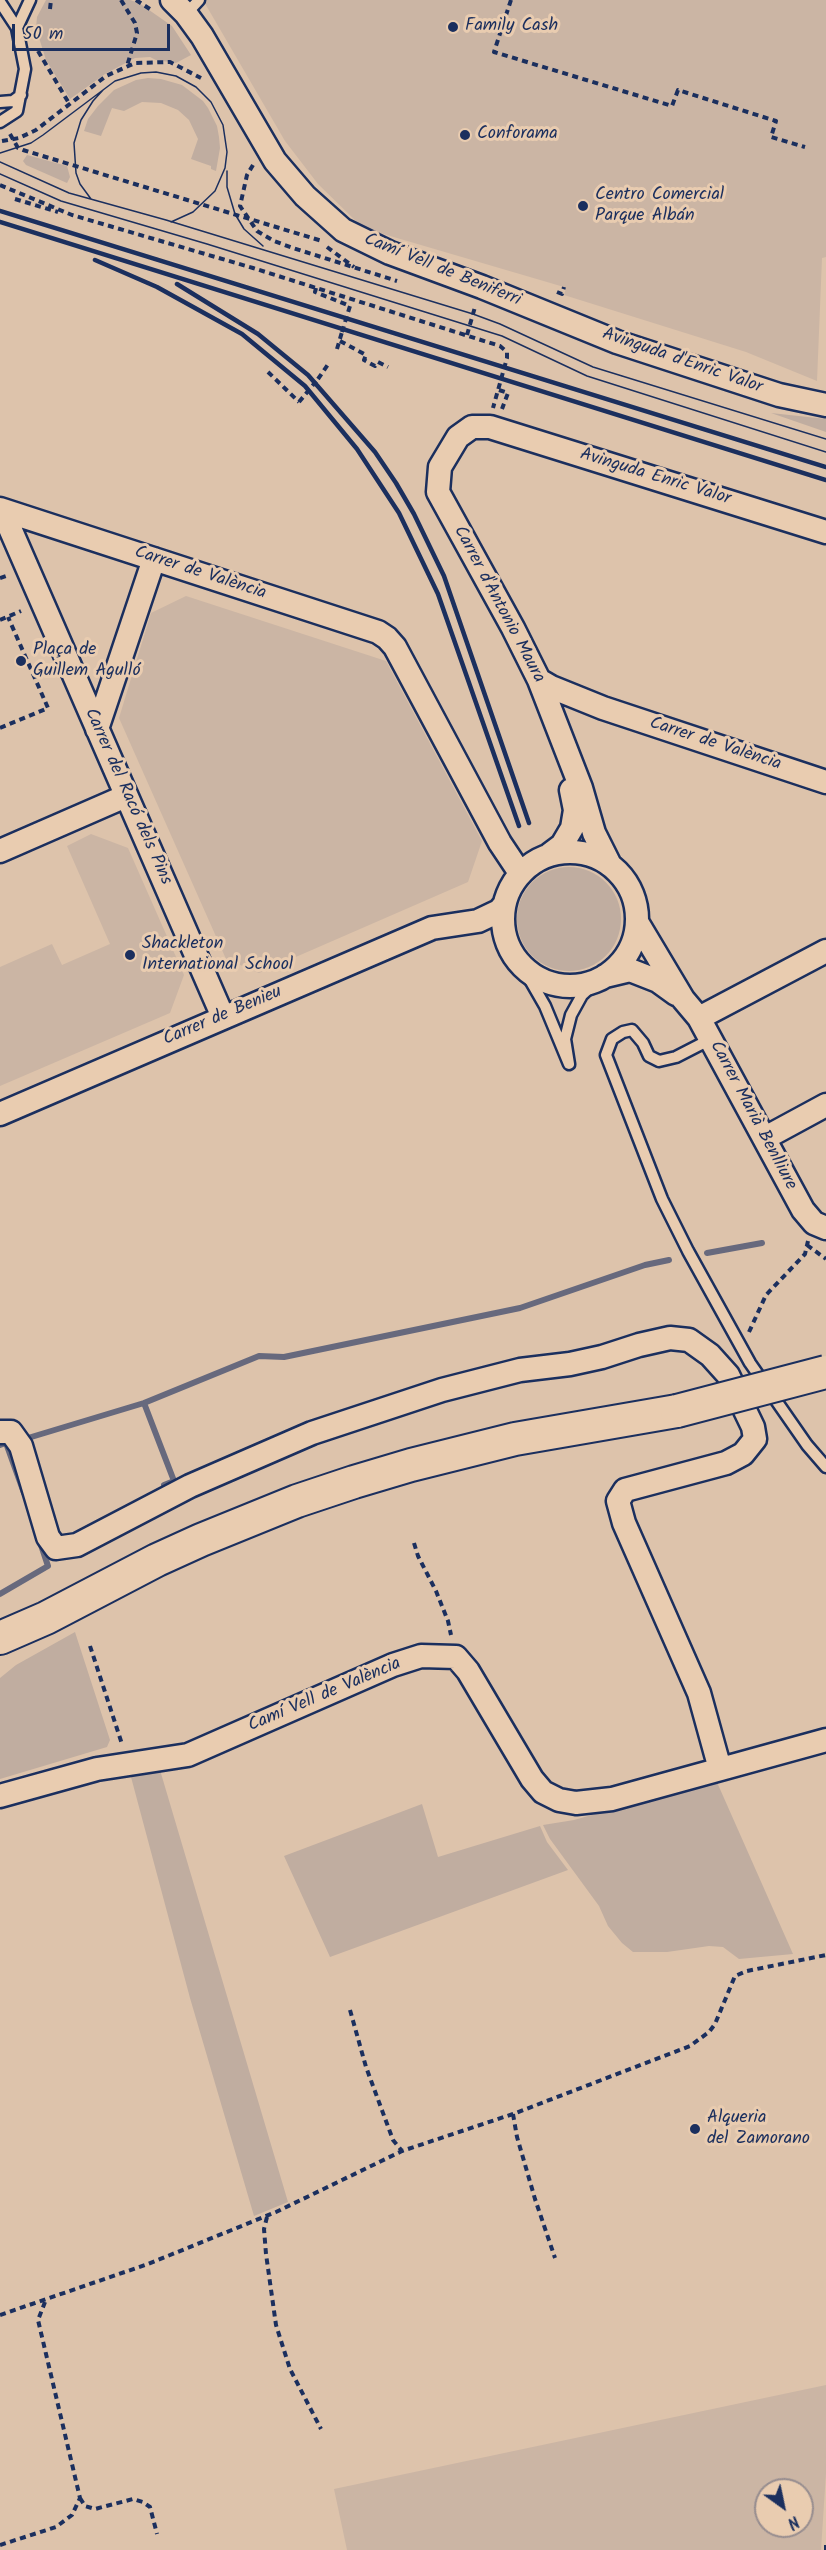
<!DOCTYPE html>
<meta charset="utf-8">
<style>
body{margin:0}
#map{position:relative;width:826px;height:2550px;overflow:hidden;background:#ddc3ab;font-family:Kalam,sans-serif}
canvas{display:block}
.north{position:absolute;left:754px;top:2478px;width:60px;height:60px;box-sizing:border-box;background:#e9ccb0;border:2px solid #978d8f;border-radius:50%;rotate:147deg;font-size:16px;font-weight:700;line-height:24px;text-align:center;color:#1b2f5e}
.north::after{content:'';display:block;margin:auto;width:21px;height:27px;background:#1b2f5e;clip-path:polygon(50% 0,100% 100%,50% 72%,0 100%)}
.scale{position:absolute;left:12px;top:24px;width:158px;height:27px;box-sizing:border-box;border:3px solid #1b2f5e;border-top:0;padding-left:8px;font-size:18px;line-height:21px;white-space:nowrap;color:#1b2f5e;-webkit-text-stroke:4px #e9ccb0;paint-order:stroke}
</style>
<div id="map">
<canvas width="826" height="2550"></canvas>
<div class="north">N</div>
<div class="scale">50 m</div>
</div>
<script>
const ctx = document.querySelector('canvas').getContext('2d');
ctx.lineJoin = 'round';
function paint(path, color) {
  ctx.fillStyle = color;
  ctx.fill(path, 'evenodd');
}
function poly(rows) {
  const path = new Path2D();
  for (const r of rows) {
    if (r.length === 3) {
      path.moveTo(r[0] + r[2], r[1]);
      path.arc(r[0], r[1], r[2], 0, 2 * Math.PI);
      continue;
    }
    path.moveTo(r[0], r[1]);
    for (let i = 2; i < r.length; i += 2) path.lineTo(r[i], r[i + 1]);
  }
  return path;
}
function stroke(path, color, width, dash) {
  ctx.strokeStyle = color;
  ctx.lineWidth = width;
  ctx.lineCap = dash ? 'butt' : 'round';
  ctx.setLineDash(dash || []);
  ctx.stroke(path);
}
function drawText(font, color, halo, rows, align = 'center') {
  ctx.font = font + ' Kalam,sans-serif';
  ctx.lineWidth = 6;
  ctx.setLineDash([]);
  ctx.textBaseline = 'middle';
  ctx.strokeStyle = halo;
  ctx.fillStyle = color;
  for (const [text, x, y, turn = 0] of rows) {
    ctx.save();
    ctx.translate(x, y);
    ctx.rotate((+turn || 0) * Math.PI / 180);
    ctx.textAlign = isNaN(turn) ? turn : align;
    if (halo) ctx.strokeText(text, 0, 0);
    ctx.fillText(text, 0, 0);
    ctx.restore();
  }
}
const built = poly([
 [203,0,826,0,826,257,822,258,817,381,746,352,564,295,566,288,564,287,363,228,318,184,285,141],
 [186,596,386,661,482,841,468,882,259,973,226,959,119,718,151,613],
 [91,834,128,848,184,975,170,1013,0,1086,0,967,52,944,62,965,110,944,67,846],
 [826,2385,826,2473,821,2550,347,2550,334,2489],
 [766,2490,802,2490,802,2526,766,2526]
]);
const green = poly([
 [46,0,130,0,139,3,172,26,191,55,176,63,156,60,150,57,135,58,105,74,70,99,46,60,36,28,37,17],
 [148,78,161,79,182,85,203,101,208,108,217,126,219,137,220,148,216,171,211,169,211,166,191,159,198,139,189,120,178,110,161,103,142,102,124,111,112,108,101,136,84,131,88,119,98,106,114,90,136,80],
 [27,155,67,166,70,177,67,183,26,165,23,161],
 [771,413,826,419,826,432],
 [569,919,52],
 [75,1632,110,1740,107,1747,0,1779,0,1678,16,1665],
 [160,1770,288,2202,254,2216,190,1998,131,1777],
 [716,1780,793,1954,739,1959,723,1947,709,1946,667,1952,633,1952,622,1943,608,1926,599,1906,550,1839,543,1825,574,1820],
 [422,1804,438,1857,540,1826,547,1842,568,1870,330,1957,284,1856]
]);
const stream = poly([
 [707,1253,762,1243],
 [144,1403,174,1481,164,1485],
 [30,1443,28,1438,144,1403,259,1356,284,1357,520,1308,645,1265,669,1260],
 [0,1445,6,1443,24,1493],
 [0,1594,48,1566,40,1542]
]);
const path = poly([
 [121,0,135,23,137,33,127,66],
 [136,0,153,11],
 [511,0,494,52,672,106,678,90,776,121,771,137,805,147],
 [50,9,51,0],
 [38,51,70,105],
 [10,134,18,148,23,150,322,241],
 [2,141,19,138,36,130,106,76,135,63,170,62,201,78],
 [253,165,247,175,240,206,257,231,274,241,293,248,397,281],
 [0,185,72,215,253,268,500,346,507,352,507,358,493,408],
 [15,199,58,212],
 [327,247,354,267],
 [316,288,315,292,350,306],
 [557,292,562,294,564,287],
 [467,335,475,307],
 [340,341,366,355,364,360,375,366,378,362,388,367],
 [337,349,342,332],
 [268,372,299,402],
 [318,379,329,363],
 [499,390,508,393,502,409],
 [0,578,6,576],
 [0,620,21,611],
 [0,728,48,708,8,617],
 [807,1245,826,1259],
 [749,1332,766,1295,805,1254,808,1241],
 [414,1543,418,1556,436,1591,448,1621,451,1635],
 [90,1646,122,1744],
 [350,2010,366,2067,393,2140,402,2151],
 [513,2114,517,2137,535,2199,555,2258],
 [267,2217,264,2229,266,2254,276,2325,290,2369,321,2429],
 [0,2315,148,2264,276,2212,402,2151,513,2114,690,2046,709,2032,715,2024,735,1976,747,1971,826,1955],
 [80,2498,85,2506,95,2509,133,2499,143,2502,150,2507,157,2534],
 [0,2545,56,2527,72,2515,80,2498,38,2320,45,2302],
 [826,2550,826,2545]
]);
const lane = poly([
 [0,2,17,28,25,69,17,111,0,122],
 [186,14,199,0],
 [17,28,30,0],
 [0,102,13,101,21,95],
 [522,966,545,1006,569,1064,565,1039,571,1015,582,995,598,980],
 [711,1039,676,1057,659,1061,649,1056,643,1043,632,1030,623,1032,612,1039,606,1055,662,1199,688,1251,750,1363,807,1445,826,1467]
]);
const street = poly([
 [172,0,186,14,202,36,275,161,305,196,343,230,390,253,482,287,617,342,779,395,826,405],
 [0,509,378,632,387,638,395,647,500,843,520,873],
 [2,510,223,1017],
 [539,680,551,687,603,708,826,782],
 [97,729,154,559],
 [0,851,126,796],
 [570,919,67],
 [550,854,562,845,572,828,575,810,571,790],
 [610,865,594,833,581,788,539,680,513,628,438,492,440,467,458,437,472,427,490,427,826,532],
 [637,922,683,999,699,1018,803,1210,814,1223,826,1228],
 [605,976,630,970,658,981,676,994],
 [699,1018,826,951],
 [0,1114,432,928,478,921,499,911,504,905],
 [765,1138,826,1105],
 [0,1432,11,1432,21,1446,48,1537,56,1548,77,1545,190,1486,312,1433,442,1390,520,1370,570,1364,602,1357,639,1345,670,1338,689,1340,710,1355,728,1375,753,1427,755,1439,743,1454,726,1463,625,1490,618,1501,624,1523,699,1693,720,1769],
 [0,1796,97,1769,188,1755,393,1665,421,1656,456,1657,468,1671,532,1779,543,1792,559,1800,576,1803,612,1799,826,1740]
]);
const secondary = poly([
 [0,1638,46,1618,157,1560,201,1540,297,1501,354,1482,411,1465,515,1439,677,1411]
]);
const tram = poly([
 [0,153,31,143,43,135,115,81,141,73,156,72,176,76,196,87,211,102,223,125,227,152,225,168,215,191,193,212,171,222],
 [0,162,69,193,166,220,473,314,500,324,593,367,826,439],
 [227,171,227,187,235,214,244,229,263,246],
 [0,174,61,201,207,244,502,336,587,376,826,452],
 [91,199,80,184,76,173,74,143,81,120,93,101,103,90]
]);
const rail = poly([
 [0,211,826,467],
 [0,222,826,480],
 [95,260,157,287,242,334,305,386,357,449,399,513,438,594,519,826],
 [177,284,258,334,308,375,375,452,396,483,414,514,444,576,529,823]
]);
const pathBridge = poly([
 [342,332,350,306],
 [299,402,318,379]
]);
const secondaryBridge = poly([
 [677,1411,826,1372]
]);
const markers = [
 [453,27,6,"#1b2f5e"],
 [465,135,6,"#1b2f5e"],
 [583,206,6,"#1b2f5e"],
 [21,661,6,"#1b2f5e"],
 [130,955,6,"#1b2f5e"],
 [695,2129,6,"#1b2f5e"]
];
const poiNames = [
 ["Family Cash",465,27],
 ["Conforama",477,135],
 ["Centro Comercial",595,196],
 ["Parque Albán",595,217],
 ["Plaça de",33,651],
 ["Guillem Agulló",33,672],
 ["Shackleton",142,945],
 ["International School",142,966],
 ["Alqueria",707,2119],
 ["del Zamorano",707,2140]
];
const streetNames = [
 ["Camí Vell de Beniferri",442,271,22],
 ["Avinguda d'Enric Valor",682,362,19],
 ["Avinguda Enric Valor",655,478,17],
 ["Carrer de València",200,574,18],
 ["Carrer d'Antonio Maura",498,605,62],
 ["Carrer de València",715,745,18],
 ["Carrer del Racó dels Pins",127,797,66],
 ["Carrer de Benieu",223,1017,-23],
 ["Carrer Marià Benlliure",752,1116,62],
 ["Camí Vell de València",325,1696,-23]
];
paint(built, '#cbb5a4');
paint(green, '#c0ada0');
stroke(stream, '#67697d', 6);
stroke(lane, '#1b2f5e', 15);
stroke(street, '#1b2f5e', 27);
stroke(secondary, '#1b2f5e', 36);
stroke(path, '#1b2f5e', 4, [6, 4.5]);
stroke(lane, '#e9ccb0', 10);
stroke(street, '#e9ccb0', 22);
stroke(secondary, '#e9ccb0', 32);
stroke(tram, '#1b2f5e', 1.5);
stroke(rail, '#1b2f5e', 4.5);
stroke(secondaryBridge, '#1b2f5e', 36, []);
stroke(pathBridge, '#1b2f5e', 4, [6, 4.5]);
stroke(secondaryBridge, '#e9ccb0', 32);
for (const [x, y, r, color] of markers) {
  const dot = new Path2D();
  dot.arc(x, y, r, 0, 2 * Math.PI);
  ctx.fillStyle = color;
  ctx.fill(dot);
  stroke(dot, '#e9ccb0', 2);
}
drawText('18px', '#1b2f5e', '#e9ccb0', poiNames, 'left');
drawText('18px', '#1b2f5e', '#e9ccb0', streetNames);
</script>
